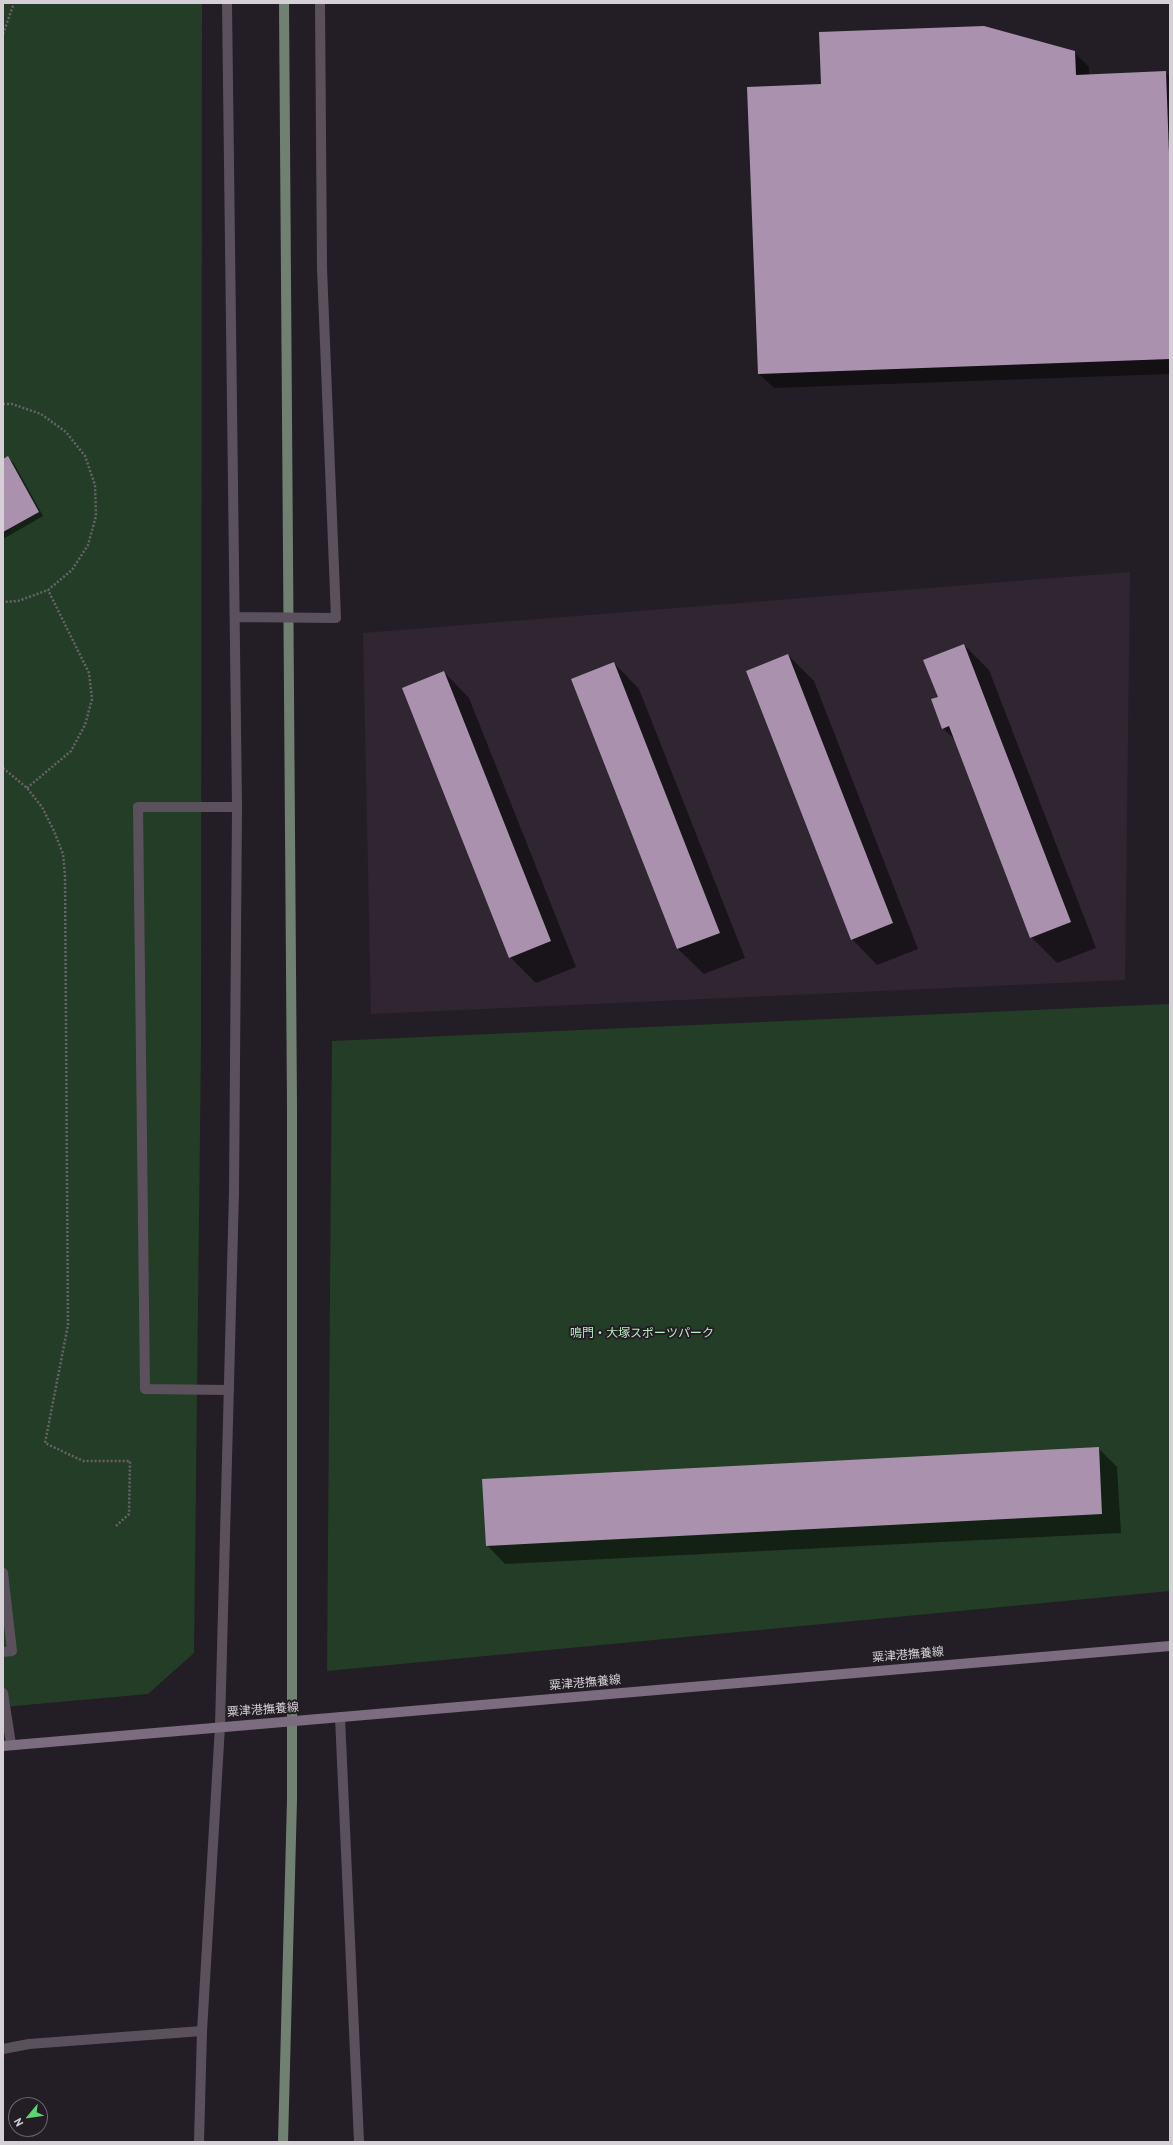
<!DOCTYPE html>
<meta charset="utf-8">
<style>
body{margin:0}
#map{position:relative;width:1173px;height:2145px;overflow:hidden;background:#231e25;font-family:"PT Sans",sans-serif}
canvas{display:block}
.frame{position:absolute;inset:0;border:4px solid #d4d0d5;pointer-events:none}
.north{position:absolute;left:8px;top:2097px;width:40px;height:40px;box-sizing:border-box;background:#231e25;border:1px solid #6a656b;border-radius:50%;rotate:241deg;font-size:11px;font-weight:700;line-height:16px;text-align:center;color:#d4d0d5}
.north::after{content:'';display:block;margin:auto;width:14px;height:18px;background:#5bd56e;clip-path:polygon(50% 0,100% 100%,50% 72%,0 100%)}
</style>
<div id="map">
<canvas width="1173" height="2145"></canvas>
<div class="frame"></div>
<div class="north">N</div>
</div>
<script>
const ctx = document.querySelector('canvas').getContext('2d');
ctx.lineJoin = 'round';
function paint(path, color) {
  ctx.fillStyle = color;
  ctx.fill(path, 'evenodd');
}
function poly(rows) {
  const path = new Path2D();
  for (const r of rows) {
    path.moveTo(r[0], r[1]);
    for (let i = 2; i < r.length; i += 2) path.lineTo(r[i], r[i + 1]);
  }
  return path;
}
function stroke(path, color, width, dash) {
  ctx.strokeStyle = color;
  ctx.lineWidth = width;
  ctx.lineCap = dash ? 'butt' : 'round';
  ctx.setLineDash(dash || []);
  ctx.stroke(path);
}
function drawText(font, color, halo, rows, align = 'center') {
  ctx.font = font + ' "PT Sans","Noto Sans JP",sans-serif';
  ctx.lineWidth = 4;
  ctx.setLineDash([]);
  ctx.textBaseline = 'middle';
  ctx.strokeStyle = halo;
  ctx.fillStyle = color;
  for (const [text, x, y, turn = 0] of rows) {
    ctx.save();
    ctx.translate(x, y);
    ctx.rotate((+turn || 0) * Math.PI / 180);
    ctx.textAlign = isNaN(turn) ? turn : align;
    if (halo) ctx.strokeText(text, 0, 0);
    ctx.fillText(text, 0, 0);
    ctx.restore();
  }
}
const built = poly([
 [1130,572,1125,980,371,1014,363,633]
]);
const green = poly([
 [3,3,202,3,201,1044,194,1653,148,1694,3,1707],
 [1170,1004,1170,1591,327,1671,332,1041]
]);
const shadow = poly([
 [1074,52,1089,67,1089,75,1165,72,1170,77,1170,374,774,388,759,374,822,85],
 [8,458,13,462,43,516,3,539,3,461],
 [964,645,989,670,1096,948,1057,963,1031,937,956,741,943,728,939,697],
 [788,655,814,681,918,949,877,965,852,939],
 [614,663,639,689,745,958,704,974,678,949,573,679],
 [444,672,469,698,576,967,536,983,510,957],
 [1098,1448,1117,1467,1121,1533,505,1564,487,1545]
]);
const stream = poly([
 [283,2142,292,1800,292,1106,284,3]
]);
const building = poly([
 [984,26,1075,51,1076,75,1166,71,1170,180,1170,359,758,374,747,87,821,84,819,32],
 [8,456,39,512,3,532,3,459],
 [964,644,1071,922,1030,938,949,726,942,729,931,699,938,697,923,660],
 [788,654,893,923,851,940,746,671],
 [614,662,720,933,677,949,571,679],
 [444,671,551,941,509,958,402,688],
 [1099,1447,1102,1514,486,1546,482,1479]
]);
const path = poly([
 [3,34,14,3],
 [3,404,12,404,41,414,66,432,85,456,95,485,96,516,88,545,72,570,48,590,18,601,3,602],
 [3,768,27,788,42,807,54,831,63,854,65,875,68,1325,45,1443,83,1461,130,1461,129,1514,116,1526],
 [27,788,71,751,85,725,92,699,89,673,48,590]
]);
const service = poly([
 [229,1390,145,1389,138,807,237,807],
 [3,1573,12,1651,3,1652],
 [3,1693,11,1744]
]);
const minor = poly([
 [235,617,336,618,322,268,320,3],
 [340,1717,359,2142],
 [220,1726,234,1192,237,807,227,3],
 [3,2049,29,2044,202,2031]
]);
const tertiary = poly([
 [199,2142,202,2031,220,1726]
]);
const secondary = poly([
 [3,1746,1170,1646]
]);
const parkNames = [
 ["鳴門・大塚スポーツパーク",642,1334]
];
const streetNames = [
 ["粟津港撫養線",908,1655,-5],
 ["粟津港撫養線",585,1683,-5],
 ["粟津港撫養線",263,1710,-4]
];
paint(built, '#2f2631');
paint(green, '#243d26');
paint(shadow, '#0007');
stroke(stream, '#708172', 10);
paint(building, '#aa92af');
stroke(path, '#686369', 2.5, [2, 2]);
stroke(service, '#5b515d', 10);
stroke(minor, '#5b515d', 10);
stroke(tertiary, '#5b515d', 10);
stroke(secondary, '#7c6c7f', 10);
drawText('12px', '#baebbd', '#231e25', parkNames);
drawText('12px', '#d4d0d5', '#231e25', streetNames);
</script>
